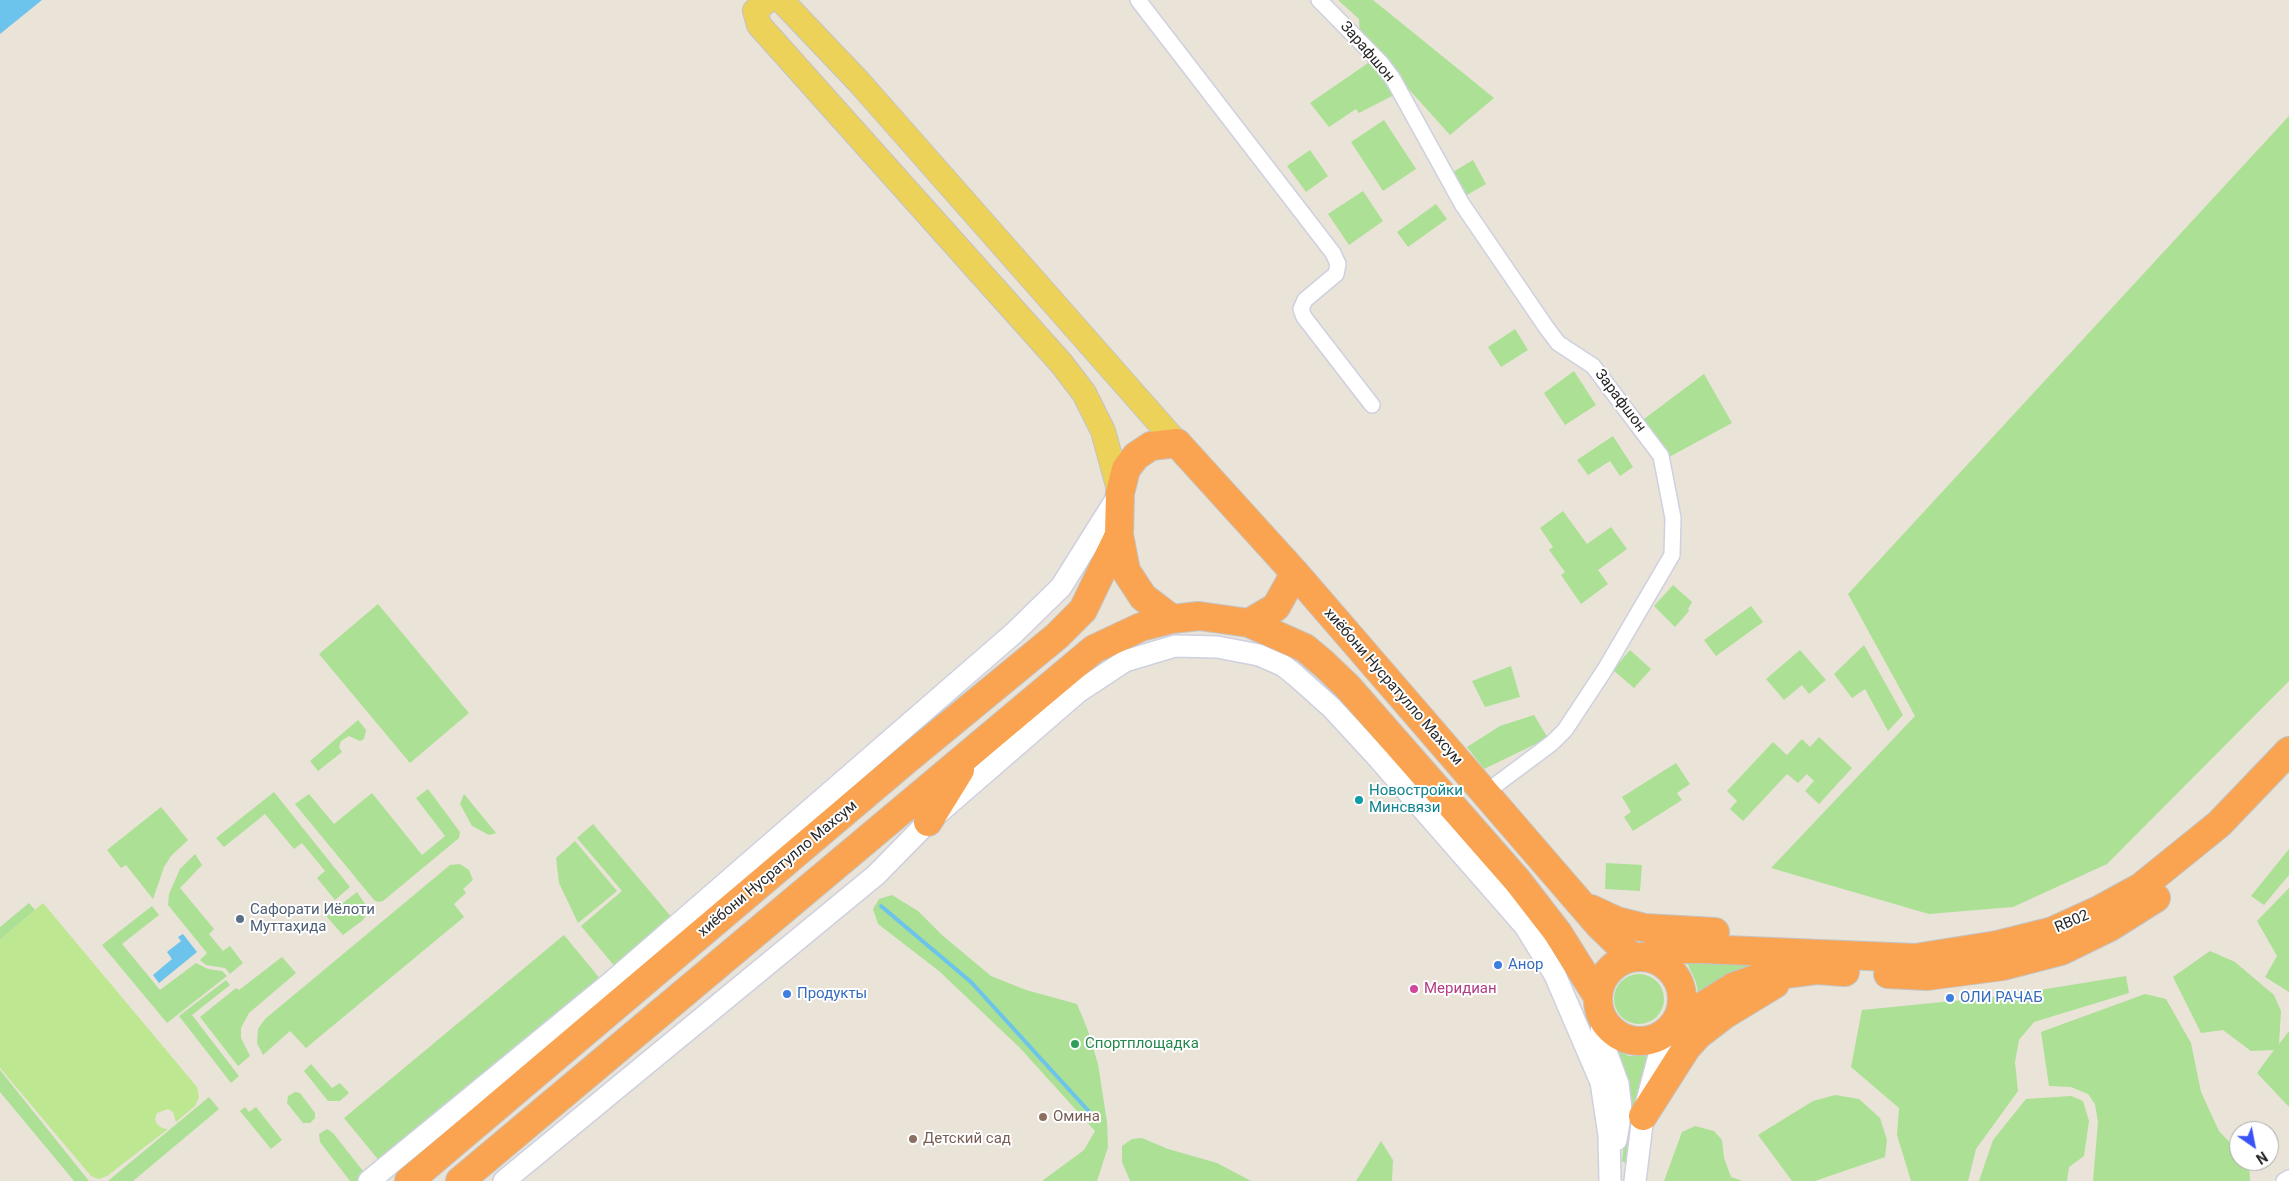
<!DOCTYPE html>
<meta charset="utf-8">
<style>
body{margin:0}
#map{position:relative;width:2289px;height:1181px;overflow:hidden;background:#eae3d8;font-family:Roboto,sans-serif}
canvas{display:block}
.north{position:absolute;left:2229px;top:1121px;width:50px;height:50px;box-sizing:border-box;background:#fff;border:1px solid #a9a9a9;border-radius:50%;rotate:147deg;font-size:14px;font-weight:700;line-height:20px;text-align:center;color:#272727}
.north::after{content:'';display:block;margin:auto;width:18px;height:22px;background:#3953f6;clip-path:polygon(50% 0,100% 100%,50% 72%,0 100%)}
</style>
<div id="map">
<canvas width="2289" height="1181"></canvas>
<div class="north">N</div>
</div>
<script>
const ctx = document.querySelector('canvas').getContext('2d');
ctx.lineJoin = 'round';
function paint(path, color) {
  ctx.fillStyle = color;
  ctx.fill(path, 'evenodd');
}
function poly(rows) {
  const path = new Path2D();
  for (const r of rows) {
    if (r.length === 3) {
      path.moveTo(r[0] + r[2], r[1]);
      path.arc(r[0], r[1], r[2], 0, 2 * Math.PI);
      continue;
    }
    path.moveTo(r[0], r[1]);
    for (let i = 2; i < r.length; i += 2) path.lineTo(r[i], r[i + 1]);
  }
  return path;
}
function stroke(path, color, width, dash) {
  ctx.strokeStyle = color;
  ctx.lineWidth = width;
  ctx.lineCap = dash ? 'butt' : 'round';
  ctx.setLineDash(dash || []);
  ctx.stroke(path);
}
function drawText(font, color, halo, rows, align = 'center') {
  ctx.font = font + ' Roboto,sans-serif';
  ctx.lineWidth = 4;
  ctx.setLineDash([]);
  ctx.textBaseline = 'middle';
  ctx.strokeStyle = halo;
  ctx.fillStyle = color;
  for (const [text, x, y, turn = 0] of rows) {
    ctx.save();
    ctx.translate(x, y);
    ctx.rotate((+turn || 0) * Math.PI / 180);
    ctx.textAlign = isNaN(turn) ? turn : align;
    if (halo) ctx.strokeText(text, 0, 0);
    ctx.fillText(text, 0, 0);
    ctx.restore();
  }
}
const green = poly([
 [1338,0,1373,0,1494,98,1450,135,1360,35,1359,19],
 [1371,61,1396,94,1359,113,1356,109,1329,127,1310,103],
 [2289,116,2289,681,2107,864,2013,907,1929,914,1771,868,1915,716,1848,594],
 [1384,120,1416,169,1383,191,1351,142],
 [1310,150,1328,176,1306,192,1287,166],
 [1473,160,1486,184,1467,195,1453,172],
 [1363,191,1383,221,1349,245,1328,214],
 [1436,204,1447,219,1408,247,1397,232],
 [1515,329,1528,350,1501,367,1488,347],
 [1574,371,1596,405,1565,425,1544,393],
 [1704,374,1732,423,1669,457,1644,419],
 [1613,436,1633,467,1620,476,1610,461,1588,475,1577,460],
 [1563,511,1587,544,1611,527,1627,549,1598,570,1608,584,1581,604,1561,575,1565,572,1549,550,1553,547,1540,528],
 [1673,585,1692,602,1688,609,1689,611,1675,627,1654,606],
 [378,604,469,713,410,763,319,654],
 [1751,606,1763,622,1716,656,1704,640],
 [1864,645,1903,715,1888,731,1865,689,1852,698,1834,674],
 [1630,650,1651,669,1634,688,1613,670],
 [1800,650,1826,680,1809,694,1802,685,1784,700,1766,679],
 [1511,666,1520,697,1485,707,1472,681],
 [1534,715,1548,738,1484,769,1467,747,1500,726],
 [358,720,366,730,364,739,360,741,349,736,341,741,339,747,342,752,318,771,310,761],
 [1819,737,1852,768,1819,804,1805,791,1814,781,1807,774,1798,783,1787,774,1743,821,1730,809,1737,801,1727,791,1773,742,1787,755,1802,739,1810,747],
 [1676,763,1690,784,1677,793,1682,800,1633,831,1624,817,1631,812,1622,797],
 [428,789,460,832,459,838,383,901,378,902,374,900,295,804,309,794,334,824,372,793,422,855,445,836,416,798],
 [274,792,350,887,335,900,317,878,325,871,302,843,294,849,265,814,224,847,216,838],
 [464,794,496,833,489,835,472,826,460,804],
 [161,807,188,840,171,856,164,867,153,899,126,865,121,868,107,850],
 [593,824,679,926,621,974,581,926,622,891,577,838],
 [575,841,617,891,578,923,559,883,556,858],
 [2289,849,2289,875,2264,905,2251,896],
 [195,854,202,865,180,888,214,929,209,934,223,951,230,946,243,963,230,974,225,968,206,965,200,960,207,953,168,905,169,894,180,869],
 [1606,863,1642,865,1640,891,1605,889],
 [460,864,469,870,473,880,463,889,466,893,454,904,464,917,306,1048,290,1031,263,1055,257,1043,258,1029,265,1019,450,865],
 [2289,888,2289,992,2265,977,2277,956,2257,921],
 [357,892,369,910,363,920,343,935,326,916],
 [892,895,918,911,942,935,991,976,1026,990,1077,1004,1087,1028,1098,1064,1107,1122,1108,1147,1097,1181,1042,1181,1084,1150,1095,1131,1020,1048,939,971,878,924,873,909,879,899],
 [29,903,35,910,0,940,0,927],
 [152,906,159,915,122,944,160,990,196,963,208,969,222,971,227,976,167,1023,102,945],
 [564,935,606,986,385,1168,344,1118],
 [2210,951,2235,962,2274,995,2281,1011,2279,1044,2289,1031,2289,1107,2257,1073,2274,1050,2251,1051,2223,1030,2201,1033,2173,977],
 [1678,955,1782,959,1699,999,1696,982,1688,965],
 [282,957,296,973,249,1013,241,1028,241,1038,250,1056,238,1066,200,1017,236,988,239,990],
 [1639,999,25],
 [2126,976,2129,993,2034,1022,2019,1040,2015,1062,2018,1091,1976,1149,1968,1181,1911,1181,1897,1135,1899,1108,1851,1067,1862,1010,2003,996],
 [226,980,230,985,192,1015,239,1076,231,1083,179,1016],
 [2145,994,2166,999,2191,1043,2201,1092,2219,1131,2239,1152,2239,1161,2249,1163,2250,1181,2093,1181,2098,1122,2095,1104,2088,1094,2071,1087,2049,1086,2041,1032],
 [1616,1050,1629,1056,1654,1055,1627,1164,1622,1161,1626,1128],
 [311,1064,332,1088,340,1083,349,1093,340,1101,328,1101,304,1071],
 [0,1070,89,1181,74,1181,0,1092],
 [295,1092,300,1093,315,1113,315,1118,310,1123,303,1123,287,1103,288,1096],
 [1835,1095,1859,1099,1880,1118,1887,1140,1885,1157,1815,1181,1792,1181,1758,1135,1813,1101],
 [2071,1096,2083,1101,2089,1121,2084,1156,2069,1167,2067,1181,1979,1181,1993,1140,2026,1099],
 [209,1097,219,1109,133,1181,108,1181],
 [245,1107,249,1112,256,1107,282,1140,271,1149,240,1111],
 [1695,1126,1714,1131,1722,1140,1724,1158,1731,1177,1743,1181,1664,1181,1682,1132],
 [327,1129,333,1133,363,1171,359,1181,350,1181,320,1142,319,1134],
 [1142,1138,1168,1149,1217,1163,1251,1181,1130,1181,1122,1162,1122,1146,1132,1139],
 [1381,1141,1393,1160,1392,1181,1356,1181]
]);
const pitch = poly([
 [43,903,197,1087,199,1097,195,1106,176,1122,173,1112,168,1109,157,1113,155,1119,157,1124,162,1128,168,1129,107,1176,99,1179,91,1176,0,1068,0,940]
]);
const water = poly([
 [0,0,42,0,0,34],
 [183,934,197,952,159,983,153,975,172,959,167,952,181,941,178,937]
]);
const stream = poly([
 [881,906,971,982,1094,1117]
]);
const street = poly([
 [1138,0,1333,253,1338,264,1336,274,1305,300,1301,309,1304,317,1372,405],
 [1319,0,1381,63,1393,79,1462,204,1546,327,1558,343,1593,366,1661,456,1673,518,1672,555,1604,671,1565,730,1552,743,1485,793],
 [2284,1181,2289,1178]
]);
const secondary = poly([
 [1602,1019,1601,1038,1618,1084,1621,1110,1616,1140],
 [369,1181,614,980,1014,633,1061,587,1120,493],
 [504,1181,876,875,928,822,1078,692,1125,661,1175,646,1217,647,1259,655,1284,666,1295,675,1332,708,1379,759,1525,926,1555,975,1601,1082,1609,1135,1610,1181],
 [1635,1181,1643,1116,1665,1033]
]);
const primary = poly([
 [768,0,755,11,759,25,1061,363,1084,393,1103,431,1120,493],
 [781,0,859,82,1177,443]
]);
const highway = poly([
 [1249,623,1276,607,1295,573],
 [928,822,960,770],
 [1591,909,1617,921,1645,928,1715,932],
 [1645,957,1680,949,1702,949,1915,958,1997,945,2053,931,2099,910,2141,887,2219,824,2289,751],
 [1640,999,42],
 [1888,974,1927,976,2003,966,2061,951,2110,927,2156,898],
 [1598,997,1558,933,1517,880,1347,686,1324,664,1305,648,1249,623,1199,616,1172,619,1143,597,1126,571,1119,535,1120,493,1126,469,1136,456,1151,446,1177,443,1295,573,1599,925,1632,957],
 [1674,1024,1733,987,1761,977,1816,970,1845,972],
 [1643,1116,1687,1047,1698,1035,1724,1015,1775,984],
 [409,1181,905,761,1057,636,1083,610,1119,535],
 [460,1181,1094,649,1141,627,1172,619]
]);
const markers = [
 [1359,800,5,"#0f9aa8"],
 [240,919,5,"#5c6f8a"],
 [1498,965,5,"#3f7fe0"],
 [1414,989,5,"#d1479c"],
 [787,994,5,"#3f7fe0"],
 [1950,998,5,"#3f7fe0"],
 [1075,1044,5,"#2e9e5b"],
 [1043,1117,5,"#8d6e63"],
 [913,1139,5,"#8d6e63"]
];
const streetNames = [
 ["Зарафшон",1367,52,49],
 ["Зарафшон",1620,401,53],
 ["хиёбони Нусратулло Махсум",1393,687,49],
 ["хиёбони Нусратулло Махсум",778,869,-40],
 ["RB02",2072,922,-23]
];
const cultureNames = [
 ["Новостройки",1369,791],
 ["Минсвязи",1369,808]
];
const serviceNames = [
 ["Сафорати Иёлоти",250,910],
 ["Муттаҳида",250,927]
];
const shopNames = [
 ["Анор",1508,965],
 ["Продукты",797,994],
 ["ОЛИ РАЧАБ",1960,998]
];
const hotelNames = [
 ["Меридиан",1424,989]
];
const leisureNames = [
 ["Спортплощадка",1085,1044]
];
const educationNames = [
 ["Омина",1053,1117],
 ["Детский сад",923,1139]
];
paint(green, '#abe095');
paint(pitch, '#bee791');
paint(water, '#6cc3eb');
stroke(stream, '#6cc3eb', 4);
stroke(street, '#ced0e0', 18);
stroke(secondary, '#ced0e0', 24);
stroke(primary, '#c3c3c3', 26);
stroke(highway, '#c3c3c3', 30);
stroke(street, '#fff', 15);
stroke(secondary, '#fff', 21);
stroke(primary, '#edd25a', 24);
stroke(highway, '#faa452', 28);
for (const [x, y, r, color] of markers) {
  const dot = new Path2D();
  dot.arc(x, y, r, 0, 2 * Math.PI);
  ctx.fillStyle = color;
  ctx.fill(dot);
  stroke(dot, '#fff', 2);
}
drawText('15px', '#272727', '#fff', streetNames);
drawText('15px', '#0d838f', '#fff', cultureNames, 'left');
drawText('15px', '#4e5e75', '#fff', serviceNames, 'left');
drawText('15px', '#366cbe', '#fff', shopNames, 'left');
drawText('15px', '#b23c85', '#fff', hotelNames, 'left');
drawText('15px', '#27864d', '#fff', leisureNames, 'left');
drawText('15px', '#785e54', '#fff', educationNames, 'left');
</script>
